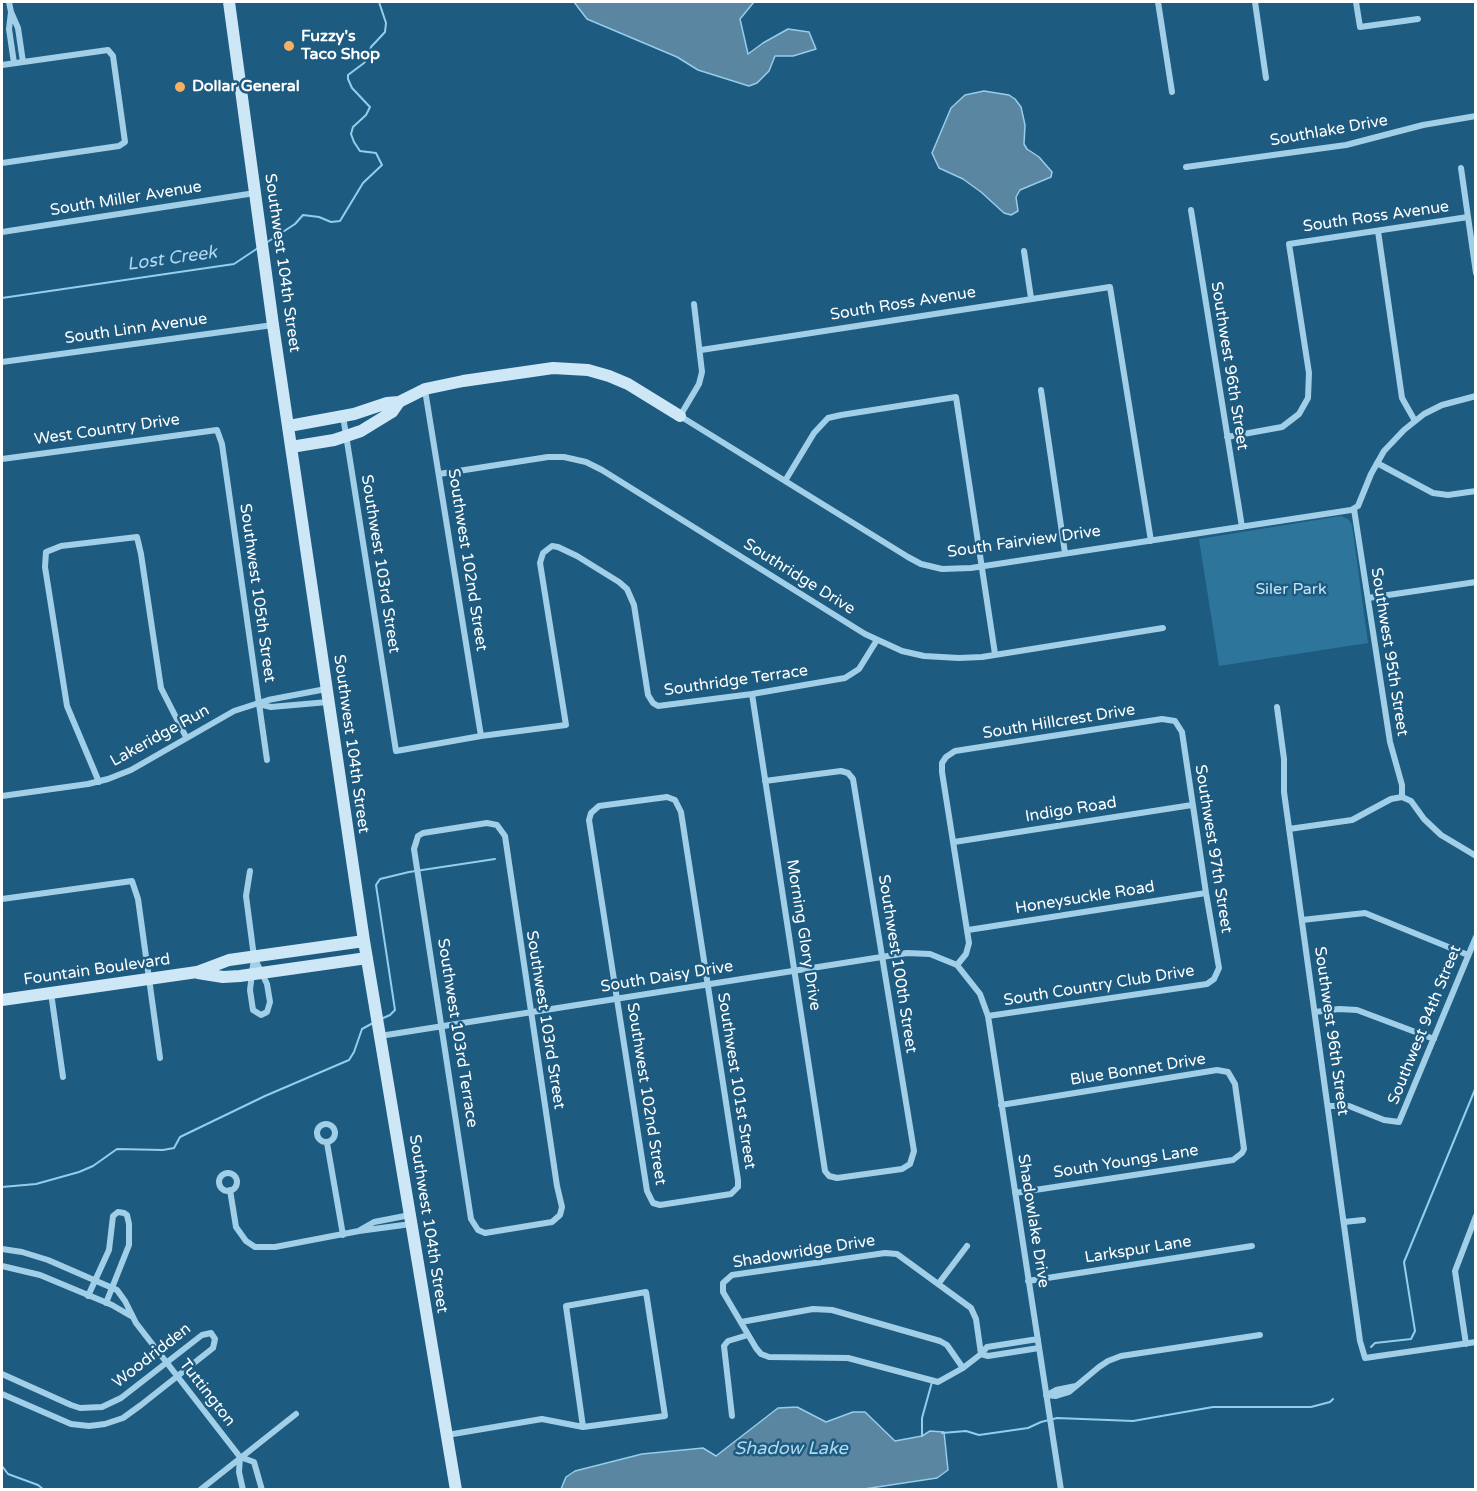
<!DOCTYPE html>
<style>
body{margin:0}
#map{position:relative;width:1477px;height:1491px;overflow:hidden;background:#1e5b80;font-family:"Varela Round",sans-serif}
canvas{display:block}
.frame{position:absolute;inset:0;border:3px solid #fff;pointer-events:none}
</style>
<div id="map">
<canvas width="1477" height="1491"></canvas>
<div class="frame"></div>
</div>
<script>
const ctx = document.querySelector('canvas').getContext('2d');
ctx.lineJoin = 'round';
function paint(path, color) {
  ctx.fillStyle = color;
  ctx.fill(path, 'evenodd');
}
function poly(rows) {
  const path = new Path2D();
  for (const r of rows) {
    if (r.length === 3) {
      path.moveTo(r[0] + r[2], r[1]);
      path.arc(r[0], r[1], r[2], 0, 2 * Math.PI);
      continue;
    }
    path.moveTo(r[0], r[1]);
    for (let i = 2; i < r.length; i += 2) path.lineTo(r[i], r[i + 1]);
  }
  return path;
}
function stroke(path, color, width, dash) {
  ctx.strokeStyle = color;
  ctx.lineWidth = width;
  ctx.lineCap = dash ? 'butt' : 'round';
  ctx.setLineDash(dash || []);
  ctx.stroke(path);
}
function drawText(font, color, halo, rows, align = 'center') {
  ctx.font = font + ' "Varela Round",sans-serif';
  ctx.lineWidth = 5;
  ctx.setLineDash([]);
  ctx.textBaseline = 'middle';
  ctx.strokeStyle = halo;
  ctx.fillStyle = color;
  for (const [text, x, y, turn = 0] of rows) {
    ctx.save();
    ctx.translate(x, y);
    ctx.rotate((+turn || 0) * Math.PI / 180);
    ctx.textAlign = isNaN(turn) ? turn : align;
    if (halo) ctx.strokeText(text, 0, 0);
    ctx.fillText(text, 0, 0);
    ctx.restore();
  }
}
const green = poly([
 [1341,516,1349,520,1352,525,1368,643,1219,666,1199,539]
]);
const water = poly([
 [574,2,754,2,740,19,748,54,763,43,788,29,809,32,816,49,793,56,775,56,769,71,757,83,749,86,698,70,677,57,587,19,574,2],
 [984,91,1009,95,1015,99,1021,107,1025,125,1024,144,1027,149,1039,157,1052,172,1051,177,1020,190,1016,197,1018,211,1011,215,1004,213,981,192,963,179,939,168,932,153,951,108,965,95,984,91],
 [797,1407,826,1422,853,1412,865,1412,895,1441,922,1436,930,1431,944,1432,948,1470,937,1478,864,1489,561,1489,566,1477,575,1471,642,1454,703,1448,716,1456,778,1408,797,1407]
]);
const stream = poly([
 [266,243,295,224,303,215,319,217,331,222,340,221,363,183,382,165,376,153,360,151,354,142,351,134,353,127,366,115,370,107,352,88,348,79,348,75,364,63,368,58,371,47,385,32,386,23,379,2],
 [2,298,234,264,258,248],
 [381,1019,390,1015,395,1010,376,885,380,879,409,872,495,859],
 [2,1187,36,1184,79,1172,93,1166,117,1149,163,1150,174,1148,180,1137,265,1096,349,1060,354,1052,362,1029,373,1023],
 [1371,1347,1375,1343,1411,1339,1415,1331,1404,1262,1476,1087],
 [942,1433,966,1431,979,1435,1028,1428,1041,1422,1057,1418,1133,1421,1213,1407,1311,1407,1330,1402,1333,1399],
 [922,1436,922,1418,932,1382],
 [2,1466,8,1474,38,1485,44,1490]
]);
const street = poly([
 [9,2,11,12,9,29,14,63],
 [1158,2,1172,92],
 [1255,2,1266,78],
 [1356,2,1360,27,1418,19],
 [11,12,18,28,23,62],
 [2,65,108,50,113,56,125,142,119,146,2,163],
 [1186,167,1346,145,1423,125,1476,116],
 [1461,168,1476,273],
 [1191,210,1242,527],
 [1378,231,1402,398,1415,421],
 [2,232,255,193],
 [1024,251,1031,298],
 [694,304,702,372,699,384,680,416,908,557,921,564,942,569,971,568,1351,510,1358,506,1371,474,1384,451,1404,430,1424,414,1442,405,1476,396],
 [701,350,1110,287,1151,541],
 [2,362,273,325],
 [425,390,481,736],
 [1041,390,1065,553],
 [343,416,396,751,481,736,566,725,540,563,543,553,552,546,558,547,577,556,619,582,627,589,634,605,648,695,653,703,658,706,752,694,845,678,859,669,877,640],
 [1227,437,1282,427,1299,414,1308,398,1309,373,1289,244,1468,217],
 [2,459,217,430,222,444,267,760],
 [1377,463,1433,493,1448,495,1476,491],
 [439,474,548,457,564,457,586,462,602,470,865,634,902,651,924,656,959,658,982,657,1163,628],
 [785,481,814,433,828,418,841,415,956,397,995,654],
 [1354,509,1390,742,1402,785,1402,797],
 [1368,598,1476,582],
 [752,694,825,1171,829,1176,837,1178,902,1169,910,1164,914,1151,853,779,848,773,841,771,765,781],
 [259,704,271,707,328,702],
 [1277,707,1284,759,1284,792,1360,1341,1365,1358,1476,1342],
 [99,782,67,706,45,567,46,552,61,546,137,537,141,554,161,688,186,737],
 [2,796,88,784,108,779,131,770,234,711,268,700,326,689],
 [667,797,675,800,681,812,738,1180,738,1187,731,1194,660,1205,653,1203,647,1191,589,820,591,813,599,806,667,797],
 [487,823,497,825,505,836,557,1186,562,1207,560,1215,552,1222,485,1233,478,1230,471,1219,414,849,418,836,423,833,487,823],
 [1289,829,1352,820,1391,799,1402,797,1411,801,1424,819,1441,835,1476,856],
 [954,842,1192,805],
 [250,871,246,896,254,957,267,984,270,1002,267,1012,261,1015,253,1010,250,990,254,957],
 [2,899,132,881,138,899,160,1058],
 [1302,920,1365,913,1468,955],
 [968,930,1206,893],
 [957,965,966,954,969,943,942,772,942,763,946,757,955,751,1162,719,1175,721,1182,732,1206,893,1219,968,1214,979,1207,984,988,1016],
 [51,993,63,1077],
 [1315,1012,1339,1009,1357,1010,1434,1039],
 [380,1036,907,953,930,954,957,965,980,994,988,1016,1061,1490],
 [1001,1105,1217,1070,1228,1072,1235,1084,1244,1149,1242,1153,1233,1160,1015,1193],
 [1328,1106,1349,1106,1384,1120,1399,1122,1476,937],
 [326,1133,9],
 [327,1143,343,1235],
 [228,1182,9],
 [230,1190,236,1227,246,1241,255,1247,275,1247,359,1231,411,1224],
 [1344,1222,1363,1220],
 [360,1230,374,1222,410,1215],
 [2,1249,22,1252,48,1260,117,1290,125,1301,136,1323,240,1457,254,1462,262,1490],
 [2,1266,40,1275,112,1305,131,1316],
 [1028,1281,1252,1246],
 [939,1283,967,1246],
 [88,1296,109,1250,113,1216,118,1212,124,1213,127,1215,129,1224,129,1245,106,1303],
 [741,1322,813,1309,832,1310,940,1341,947,1345,963,1368],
 [1466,1344,1455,1271,1476,1216],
 [981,1354,976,1319,971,1308,897,1254,885,1253,732,1275,723,1283,723,1292,756,1348,761,1354,769,1357,848,1358,938,1382,963,1368,981,1354,987,1347,1038,1339],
 [981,1354,988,1356,1039,1348],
 [2,1374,71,1405,80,1408,102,1407,121,1398,202,1335,211,1333,215,1339,213,1348,141,1405,123,1418,105,1424,89,1426,71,1424,2,1394],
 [1046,1395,1056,1396,1069,1392,1099,1367,1108,1361,1121,1356,1260,1335],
 [1047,1395,1056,1390,1076,1386],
 [732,1416,724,1346,728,1341,748,1335],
 [447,1435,542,1419,583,1427,665,1416,646,1292,566,1306,583,1427],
 [240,1458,239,1472,243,1490],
 [200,1490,296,1414]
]);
const secondary = poly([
 [229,2,273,325,364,941,456,1490],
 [289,426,354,414,387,403,399,402],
 [291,447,334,440,361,431,392,412,399,402,425,389,463,381,553,368,588,370,609,376,628,384,680,416],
 [198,973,223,977,240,976,367,958],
 [2,1000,197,972,229,960,364,941]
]);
const markers = [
 [289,46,6,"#f7b061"],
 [180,87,6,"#f7b061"]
];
const poiNames = [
 ["Fuzzy's",301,37],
 ["Taco Shop",301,55],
 ["Dollar General",192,87]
];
const streetNames = [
 ["Southlake Drive",1329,131,-10],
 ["South Miller Avenue",126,199,-9],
 ["South Ross Avenue",1376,217,-8],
 ["Southwest 104th Street",282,263,82],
 ["South Ross Avenue",903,304,-9],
 ["South Linn Avenue",136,329,-8],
 ["Southwest 96th Street",1229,366,81],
 ["West Country Drive",107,430,-8],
 ["South Fairview Drive",1024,542,-8],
 ["Southwest 102nd Street",467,560,81],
 ["Southwest 103rd Street",380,564,81],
 ["Southridge Drive",799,577,32],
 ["Southwest 105th Street",257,593,82],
 ["Southwest 95th Street",1389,652,81],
 ["Southridge Terrace",736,681,-8],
 ["South Hillcrest Drive",1059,722,-9],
 ["Lakeridge Run",160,736,-29],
 ["Southwest 104th Street",351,744,82],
 ["Indigo Road",1071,810,-9],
 ["Southwest 97th Street",1213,849,81],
 ["Honeysuckle Road",1085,898,-9],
 ["Morning Glory Drive",803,935,81],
 ["Southwest 100th Street",897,964,81],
 ["Fountain Boulevard",97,970,-8],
 ["South Daisy Drive",667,977,-9],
 ["South Country Club Drive",1099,986,-9],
 ["Southwest 103rd Street",545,1020,81],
 ["Southwest 94th Street",1425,1025,-68],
 ["Southwest 96th Street",1331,1031,82],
 ["Southwest 103rd Terrace",457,1033,81],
 ["Blue Bonnet Drive",1138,1070,-9],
 ["Southwest 101st Street",736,1081,81],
 ["Southwest 102nd Street",646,1094,81],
 ["South Youngs Lane",1126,1162,-9],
 ["Shadowlake Drive",1033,1221,81],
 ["Southwest 104th Street",428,1224,81],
 ["Larkspur Lane",1138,1250,-9],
 ["Shadowridge Drive",804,1252,-9],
 ["Woodridden",152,1356,-38],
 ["Tuttington",207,1393,52]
];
const parkNames = [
 ["Siler Park",1291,590]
];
const waterNames = [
 ["Lost Creek",172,259,-8],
 ["Shadow Lake",791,1449]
];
paint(green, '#2e759c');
paint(water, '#5a86a1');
stroke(water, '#96cdea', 1.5);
stroke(stream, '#96cdea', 2);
stroke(street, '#a2cfe8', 6);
stroke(secondary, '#cde7f7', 12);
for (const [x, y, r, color] of markers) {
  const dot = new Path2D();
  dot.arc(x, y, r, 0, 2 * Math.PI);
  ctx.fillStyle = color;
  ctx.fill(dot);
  stroke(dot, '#1e5b80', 2);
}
drawText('bold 16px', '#fff', '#1e5b80', poiNames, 'left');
drawText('16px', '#fff', '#1e5b80', streetNames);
drawText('16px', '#c6e5f6', '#1e5b80', parkNames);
drawText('italic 18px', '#aed9f0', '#1e5b80', waterNames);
</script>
